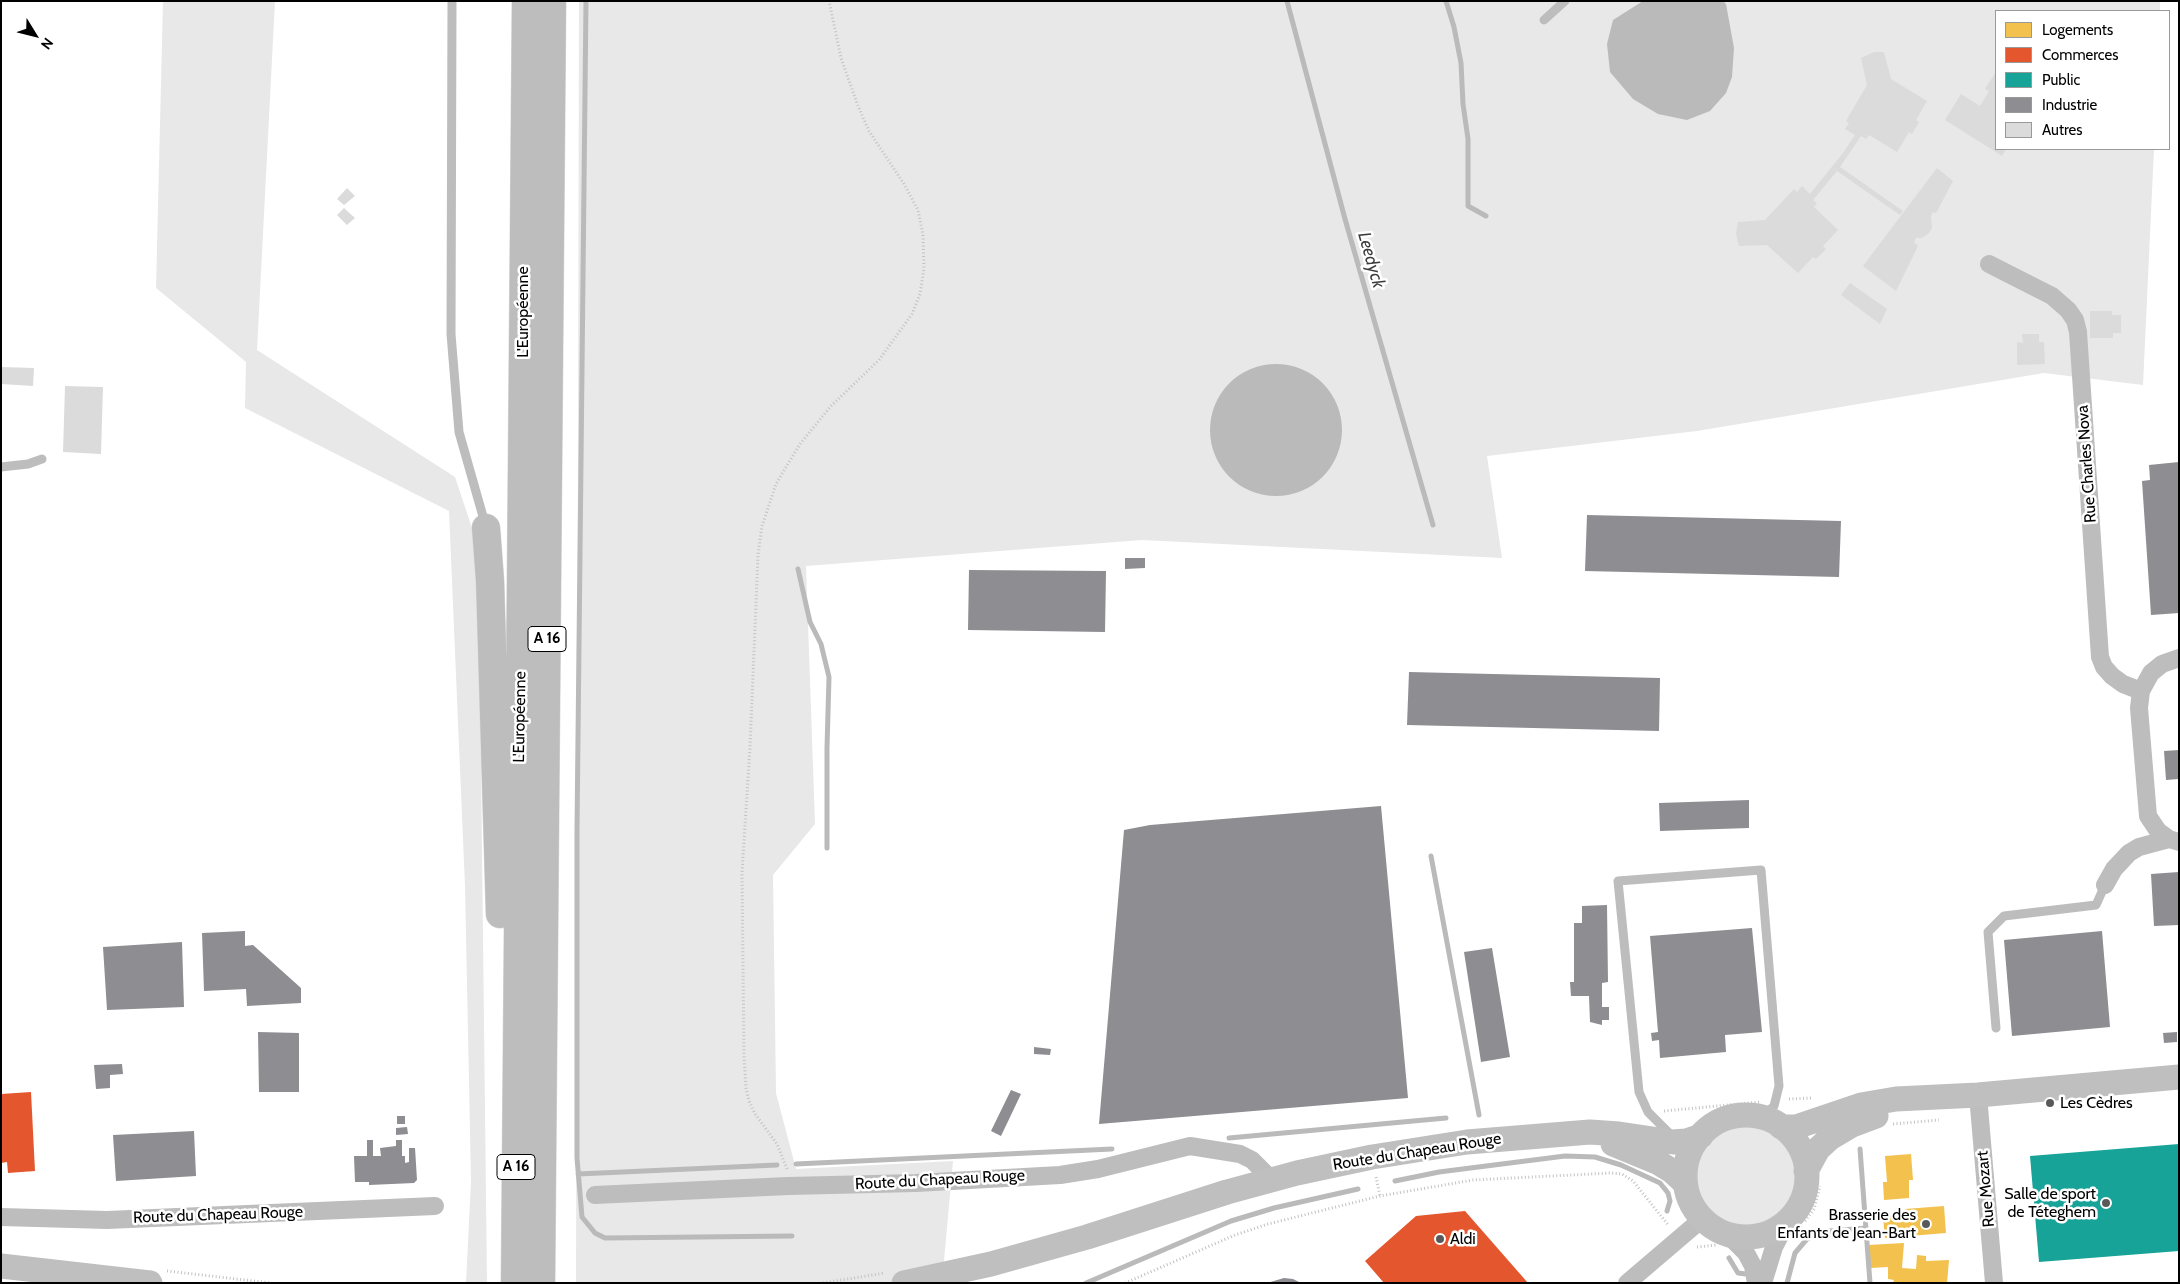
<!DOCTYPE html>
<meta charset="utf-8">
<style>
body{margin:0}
#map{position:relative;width:2180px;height:1284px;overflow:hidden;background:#fff;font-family:Cabin,sans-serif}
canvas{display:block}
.frame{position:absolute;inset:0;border:2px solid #000;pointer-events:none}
.legend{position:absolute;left:1995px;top:10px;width:175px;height:140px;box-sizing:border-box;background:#fff;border:1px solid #999;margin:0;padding:6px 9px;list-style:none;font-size:15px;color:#000}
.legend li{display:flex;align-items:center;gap:10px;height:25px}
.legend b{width:25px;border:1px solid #999}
.north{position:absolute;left:10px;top:10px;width:50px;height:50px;-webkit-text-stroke:4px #fff;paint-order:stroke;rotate:126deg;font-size:14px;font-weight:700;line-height:20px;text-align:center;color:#000}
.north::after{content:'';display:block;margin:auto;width:18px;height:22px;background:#000;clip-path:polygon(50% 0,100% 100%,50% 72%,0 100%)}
</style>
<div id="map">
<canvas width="2180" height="1284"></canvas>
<div class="frame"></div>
<ul class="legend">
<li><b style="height:14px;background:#f2c14e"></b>Logements</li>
<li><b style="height:14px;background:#e4572e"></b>Commerces</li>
<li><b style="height:14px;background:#17a398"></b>Public</li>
<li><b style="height:14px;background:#8d8d92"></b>Industrie</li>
<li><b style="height:14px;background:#dbdbdb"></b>Autres</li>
</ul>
<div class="north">N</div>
</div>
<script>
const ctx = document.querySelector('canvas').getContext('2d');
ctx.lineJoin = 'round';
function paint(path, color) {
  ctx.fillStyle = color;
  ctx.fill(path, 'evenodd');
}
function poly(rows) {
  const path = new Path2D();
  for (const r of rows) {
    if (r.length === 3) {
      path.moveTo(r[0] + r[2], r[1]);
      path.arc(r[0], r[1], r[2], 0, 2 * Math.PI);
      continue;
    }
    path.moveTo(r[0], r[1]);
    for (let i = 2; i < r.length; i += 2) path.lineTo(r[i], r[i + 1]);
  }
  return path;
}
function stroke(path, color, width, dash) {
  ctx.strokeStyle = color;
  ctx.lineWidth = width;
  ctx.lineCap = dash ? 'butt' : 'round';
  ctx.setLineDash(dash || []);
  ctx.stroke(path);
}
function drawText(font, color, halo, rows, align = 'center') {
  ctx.font = font + ' Cabin,sans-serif';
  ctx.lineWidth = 5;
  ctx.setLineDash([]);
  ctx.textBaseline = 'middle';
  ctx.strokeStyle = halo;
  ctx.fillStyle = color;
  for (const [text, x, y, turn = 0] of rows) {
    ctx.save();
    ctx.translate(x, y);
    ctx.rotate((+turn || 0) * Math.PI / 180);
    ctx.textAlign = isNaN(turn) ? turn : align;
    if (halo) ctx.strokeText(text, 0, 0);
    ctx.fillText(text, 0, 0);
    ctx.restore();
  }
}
const green = poly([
 [163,1,275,1,257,350,455,477,473,531,479,592,487,1283,466,1283,471,1181,465,886,449,511,245,408,246,362,156,288],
 [579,1,2160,1,2160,11,1996,11,1996,149,2154,149,2143,385,2044,373,1697,431,1487,456,1502,558,1142,540,806,566,815,824,773,875,776,1093,796,1169,953,1161,942,1283,576,1283],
 [1746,1177,51]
]);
const water = poly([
 [1643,1,1723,1,1726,4,1734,48,1732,77,1726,93,1710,111,1687,120,1658,114,1633,99,1610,72,1607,44,1613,20],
 [1276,430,66]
]);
const homes = poly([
 [1911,1154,1913,1180,1909,1180,1909,1198,1884,1200,1883,1182,1887,1182,1885,1156],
 [1944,1206,1946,1233,1885,1238,1883,1217,1906,1215,1905,1209],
 [1904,1243,1902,1268,1916,1269,1917,1255,1926,1256,1926,1261,1949,1260,1947,1283,1893,1283,1894,1280,1888,1279,1888,1267,1870,1268,1868,1245]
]);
const shops = poly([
 [31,1092,35,1171,8,1173,7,1162,1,1163,1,1094],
 [1465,1211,1528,1283,1384,1283,1365,1261,1416,1216]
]);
const public = poly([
 [2179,1144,2179,1251,2039,1262,2030,1156]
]);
const industry = poly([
 [2179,462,2179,613,2151,615,2142,481,2150,480,2149,465],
 [1587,515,1841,521,1839,577,1585,571],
 [1125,558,1145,558,1145,568,1125,569],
 [969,570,1106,571,1105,632,968,630],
 [1409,672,1660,678,1659,731,1407,725],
 [2179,750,2179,779,2166,780,2164,751],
 [1749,800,1749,828,1660,831,1659,803],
 [1381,806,1408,1098,1099,1124,1124,830,1150,825],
 [2179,872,2179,925,2154,926,2151,874],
 [1607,905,1608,982,1602,983,1602,1007,1609,1007,1609,1020,1602,1020,1602,1025,1590,1022,1589,996,1571,996,1570,982,1574,982,1574,923,1582,923,1582,906],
 [1752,928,1762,1032,1725,1035,1726,1052,1660,1058,1659,1040,1652,1041,1651,1033,1658,1032,1650,936],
 [245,931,245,946,253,945,301,988,301,1003,247,1006,246,989,204,991,202,933],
 [2102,931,2110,1027,2012,1036,2004,940],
 [182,942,184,1007,107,1010,103,947],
 [1492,948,1510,1057,1481,1062,1464,952],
 [258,1032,299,1033,299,1092,259,1092],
 [2177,1032,2177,1042,2164,1043,2163,1033],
 [1034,1047,1051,1049,1050,1055,1034,1054],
 [122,1064,123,1074,110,1075,110,1088,96,1089,94,1065],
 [1011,1090,1021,1094,1001,1136,991,1131],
 [397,1116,405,1116,405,1124,397,1124],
 [407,1127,408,1134,396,1135,396,1128],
 [194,1131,196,1176,116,1181,113,1135],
 [367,1140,373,1140,373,1156,381,1156,380,1148,396,1146,396,1140,402,1140,402,1156,405,1156,405,1163,409,1162,409,1148,415,1148,417,1180,414,1183,369,1185,369,1182,355,1182,354,1156,367,1156],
 [1284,1278,1293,1279,1301,1283,1267,1283]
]);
const stream = poly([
 [586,1,577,829,577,1158,582,1217,595,1233,605,1238,792,1236],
 [1287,1,1345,219,1433,525],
 [1446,1,1454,27,1461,63,1463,104,1468,139,1468,206,1486,216],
 [798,569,810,622,821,644,829,677,827,748,827,848],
 [1431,856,1479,1115],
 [1229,1138,1446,1118],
 [1860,1149,1870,1283],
 [796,1164,1112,1149],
 [578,1174,777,1165],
 [1395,1181,1439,1172,1565,1156,1595,1157,1621,1165,1660,1183,1668,1193,1670,1201,1667,1211],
 [1729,1258,1738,1273,1746,1274],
 [1086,1283,1231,1221,1274,1208,1358,1189],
 [1787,1283,1795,1253,1807,1239,1829,1231,1866,1228]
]);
const building = poly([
 [1874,52,1884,52,1891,79,1927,101,1916,120,1919,122,1912,134,1909,132,1897,152,1869,135,1866,139,1861,136,1840,167,1903,211,1900,215,1837,171,1813,200,1817,203,1814,207,1838,230,1823,246,1826,249,1816,259,1813,257,1798,273,1767,245,1739,246,1736,234,1738,222,1765,220,1794,189,1797,192,1802,186,1810,194,1843,153,1855,135,1845,129,1849,123,1846,121,1867,85,1861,58],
 [1996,72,1996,149,2006,149,2002,156,1945,120,1961,94,1980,106,1989,91,1985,89],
 [1937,168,1953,181,1936,213,1933,212,1931,216,1932,228,1929,233,1922,238,1916,238,1914,242,1918,246,1896,291,1863,266],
 [347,188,355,196,344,205,337,199],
 [344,208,355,218,347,225,337,215],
 [1850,283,1887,309,1880,324,1841,295],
 [2090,311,2112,311,2112,315,2121,315,2121,333,2113,333,2113,338,2090,338],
 [2022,334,2039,334,2039,342,2044,342,2045,364,2017,365,2017,342,2023,343],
 [1,367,34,368,33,386,1,384],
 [65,386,103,387,101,454,63,452]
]);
const path = poly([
 [1789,1099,1812,1098],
 [1664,1111,1760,1102],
 [1893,1124,1939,1120],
 [787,1169,777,1144,755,1114,749,1101,746,1088,744,1056,742,873,750,747,758,555,762,526,776,484,800,444,831,406,879,360,912,314,920,294,924,268,923,235,918,210,904,184,869,131,858,106,841,58,829,1],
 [1376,1177,1380,1196],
 [1805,1221,1814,1209,1820,1186],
 [1697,1247,1716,1245],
 [167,1271,271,1283],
 [823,1283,885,1273],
 [1125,1283,1235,1235,1268,1224,1380,1196,1473,1180,1611,1173,1622,1174,1633,1181,1669,1226]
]);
const lane = poly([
 [452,1,451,334,459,432,486,527],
 [1544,20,1565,1],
 [1,467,28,464,42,459],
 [1996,1028,1988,932,2004,916,2096,905,2105,885],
 [1671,1135,1648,1112,1639,1092,1618,881,1761,870,1779,1086,1774,1106,1761,1118]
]);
const street = poly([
 [1989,264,2052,296,2068,310,2075,320,2078,332,2100,657,2104,667,2112,676,2123,684,2141,691],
 [2179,658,2162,664,2151,673,2141,691,2139,708,2148,816,2158,831,2169,839,2179,842],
 [2105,885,2114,869,2129,853,2139,847,2169,839],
 [1978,1095,1994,1283],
 [595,1195,788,1186,916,1183,1060,1175,1098,1169,1190,1146,1240,1154,1252,1160,1272,1180],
 [1,1217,107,1220,435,1206],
 [1728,1235,1746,1253,1753,1266,1756,1283],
 [1627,1283,1702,1219],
 [1763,1283,1774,1247,1788,1220]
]);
const secondary = poly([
 [1746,1176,61],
 [1781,1127,1796,1127,1861,1105,1896,1099,1978,1095,2179,1077],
 [1613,1144,1659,1163,1672,1171,1685,1183],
 [1806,1171,1818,1149,1830,1138,1852,1125,1876,1116],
 [1,1266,150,1283],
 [904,1283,991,1264,1087,1237,1227,1192,1297,1173,1372,1157,1467,1142,1590,1132,1619,1134,1673,1142,1686,1141,1701,1136]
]);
const highway = poly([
 [486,528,490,581,500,914],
 [515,1283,526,1],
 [541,1283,552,1]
]);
const markers = [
 [2050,1103,5,"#595959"],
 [2106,1203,5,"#595959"],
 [1926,1224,5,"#595959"],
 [1440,1239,5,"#595959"]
];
const shields = [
 [547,639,38],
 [516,1167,38]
];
const shieldNames = [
 ["A 16",547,639],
 ["A 16",516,1167]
];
const streetNames = [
 ["L'Européenne",523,312,-90],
 ["Rue Charles Nova",2087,464,-94],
 ["L'Européenne",520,717,-89],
 ["Route du Chapeau Rouge",1417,1152,-9],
 ["Route du Chapeau Rouge",940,1180,-3],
 ["Rue Mozart",1986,1189,-95],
 ["Route du Chapeau Rouge",218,1215,-2]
];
const poiNames = [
 ["Les Cèdres",2060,1103],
 ["Salle de sport",2096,1194,"right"],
 ["de Téteghem",2096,1212,"right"],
 ["Brasserie des",1916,1215,"right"],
 ["Enfants de Jean-Bart",1916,1233,"right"],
 ["Aldi",1450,1239]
];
const waterNames = [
 ["Leedyck",1371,260,74]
];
paint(green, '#e8e8e8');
paint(water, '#bababa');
paint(homes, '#f2c14e');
paint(shops, '#e4572e');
paint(public, '#17a398');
paint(industry, '#8d8d92');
stroke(stream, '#bababa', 5);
paint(building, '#dbdbdb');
stroke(highway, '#dbdbdb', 29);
stroke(path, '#c2c2c2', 3, [1, 2.5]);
stroke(lane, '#bdbdbd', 9);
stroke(street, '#bdbdbd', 18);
stroke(secondary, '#bfbfbf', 25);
stroke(highway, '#bdbdbd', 28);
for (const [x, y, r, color] of markers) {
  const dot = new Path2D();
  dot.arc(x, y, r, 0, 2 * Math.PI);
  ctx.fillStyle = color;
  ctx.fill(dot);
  stroke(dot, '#fff', 2);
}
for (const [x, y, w] of shields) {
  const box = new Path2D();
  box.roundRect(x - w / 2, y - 12.5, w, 25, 4);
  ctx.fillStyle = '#fff';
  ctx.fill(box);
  stroke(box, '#000', 1);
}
drawText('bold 15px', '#000', null, shieldNames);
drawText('16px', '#000', '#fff', streetNames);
drawText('16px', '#000', '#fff', poiNames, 'left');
drawText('italic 18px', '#3d3d3d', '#fff', waterNames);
</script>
